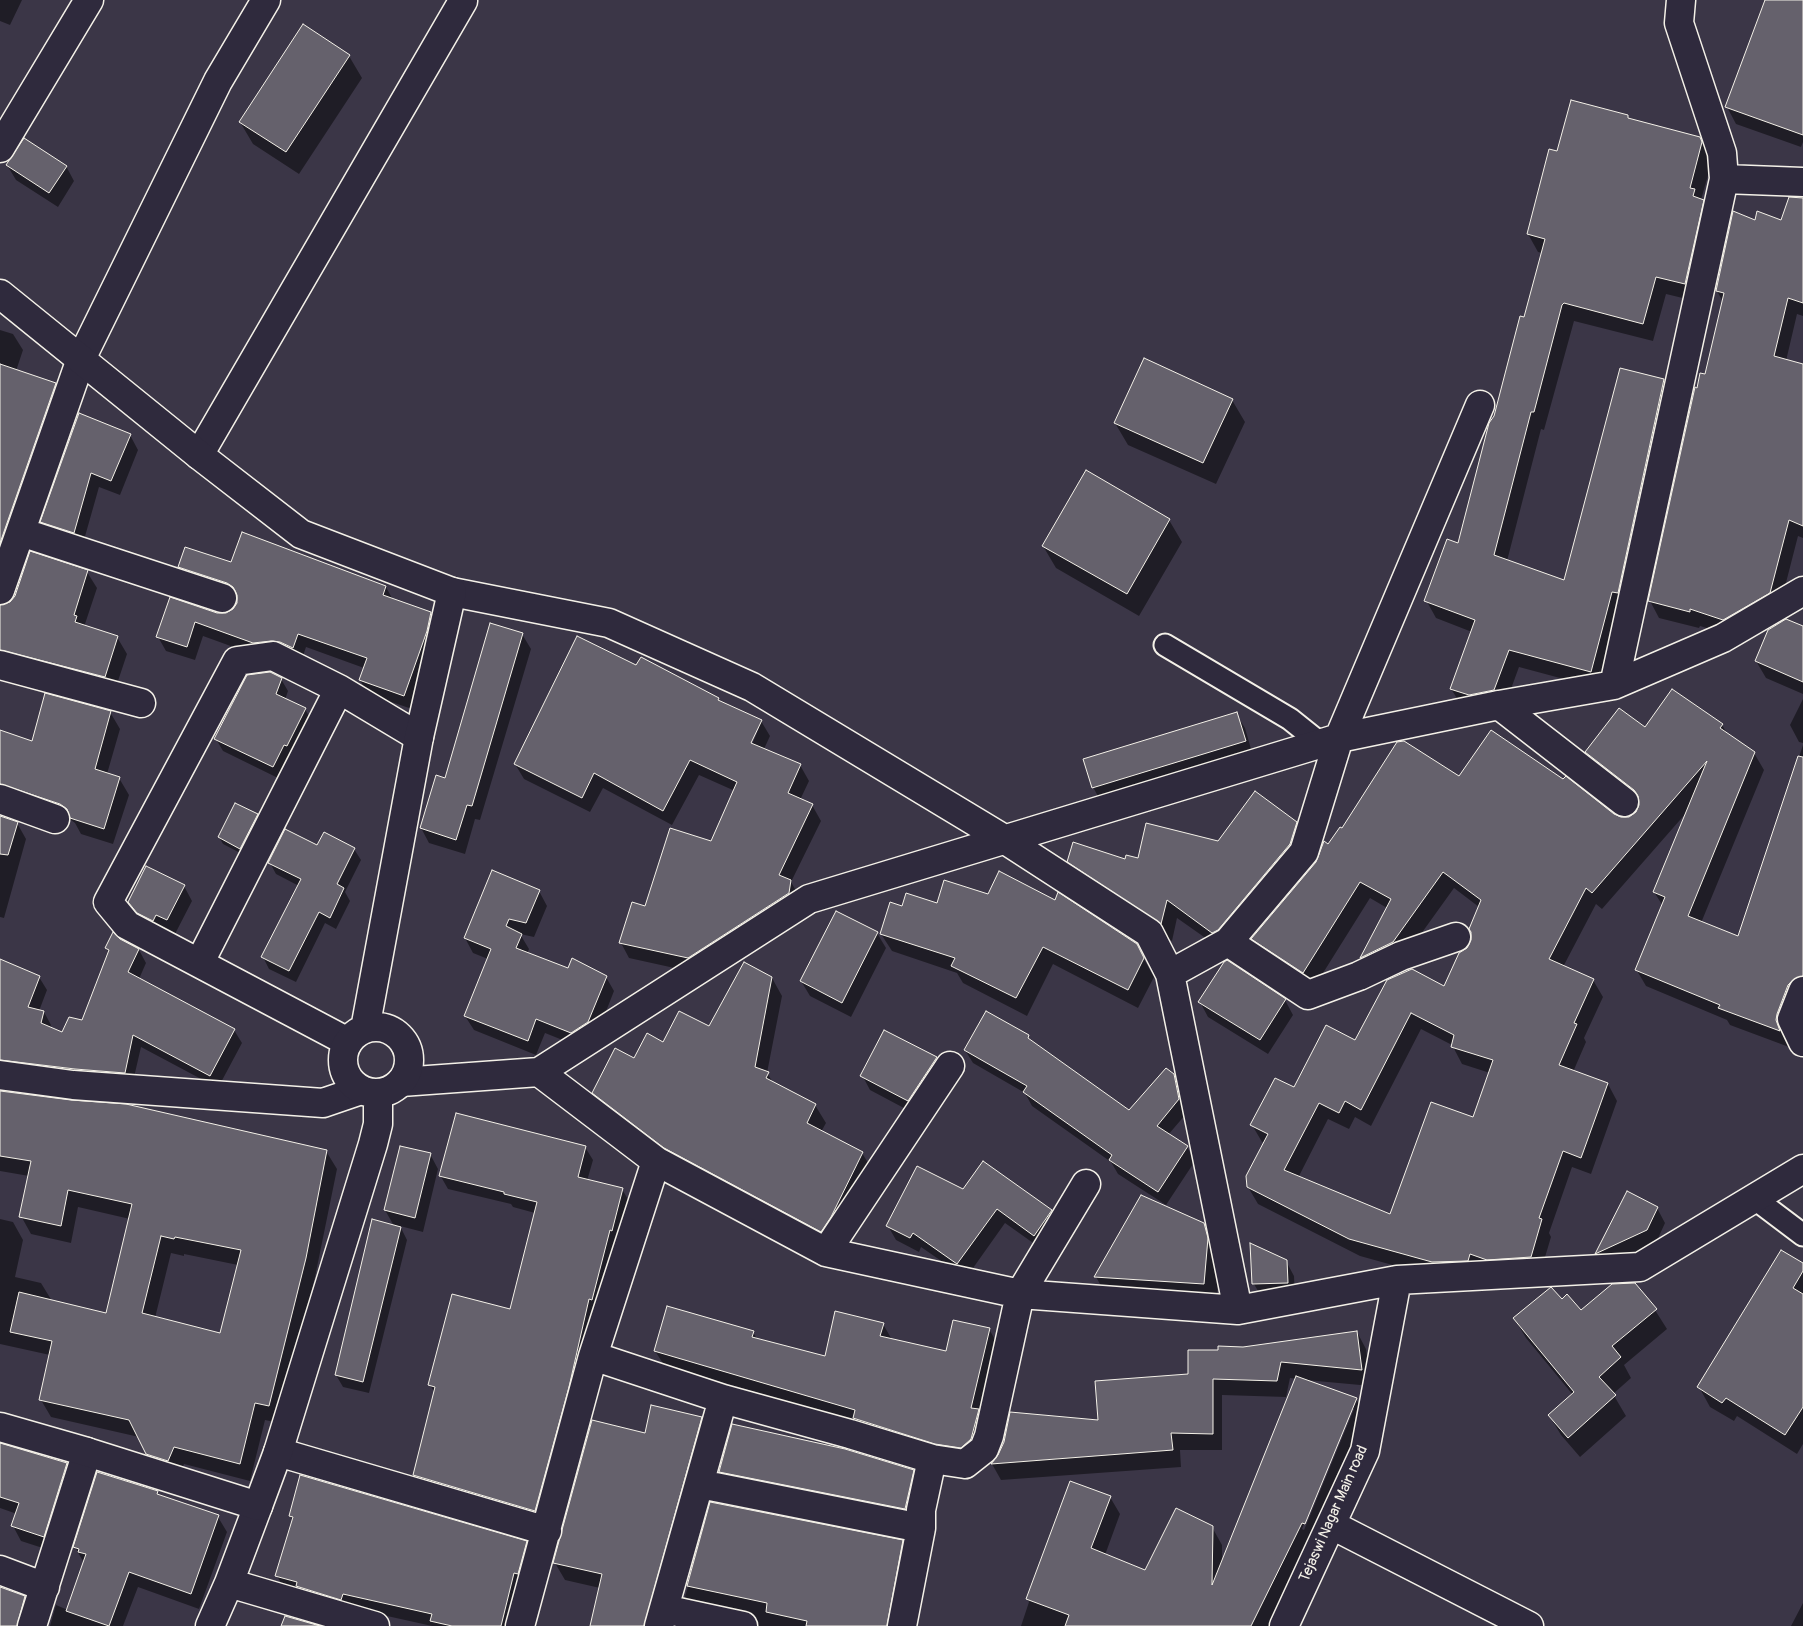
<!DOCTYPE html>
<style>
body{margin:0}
canvas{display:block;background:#3b3647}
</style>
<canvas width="1803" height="1626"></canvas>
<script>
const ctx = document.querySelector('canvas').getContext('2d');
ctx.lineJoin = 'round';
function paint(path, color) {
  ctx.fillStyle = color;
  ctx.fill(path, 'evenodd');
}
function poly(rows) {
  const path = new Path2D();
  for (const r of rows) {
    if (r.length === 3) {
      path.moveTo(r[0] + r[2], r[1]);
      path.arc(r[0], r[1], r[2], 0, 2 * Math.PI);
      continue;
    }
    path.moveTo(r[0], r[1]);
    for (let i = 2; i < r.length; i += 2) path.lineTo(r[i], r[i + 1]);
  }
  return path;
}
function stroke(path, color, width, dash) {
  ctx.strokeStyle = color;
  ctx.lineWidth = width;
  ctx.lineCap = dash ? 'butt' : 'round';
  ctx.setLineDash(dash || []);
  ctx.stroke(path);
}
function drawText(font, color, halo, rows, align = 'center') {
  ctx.font = font + ' Pangolin,sans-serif';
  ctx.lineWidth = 5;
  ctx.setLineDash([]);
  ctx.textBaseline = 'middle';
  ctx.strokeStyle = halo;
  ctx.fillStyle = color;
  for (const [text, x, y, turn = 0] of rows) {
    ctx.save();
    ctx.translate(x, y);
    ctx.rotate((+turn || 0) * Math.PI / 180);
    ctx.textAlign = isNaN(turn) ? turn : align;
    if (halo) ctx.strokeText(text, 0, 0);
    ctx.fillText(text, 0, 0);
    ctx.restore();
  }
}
const shadow = poly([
 [0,0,22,0,10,25,0,21],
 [1766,0,1803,0,1803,142,1801,147,1736,124,1727,107],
 [349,56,362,78,299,174,253,144,240,122],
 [1628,116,1629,119,1699,138,1710,156,1712,161,1701,200,1713,219,1695,301,1666,294,1653,341,1574,321,1544,430,1541,429,1507,561,1565,582,1664,380,1674,398,1601,689,1519,667,1504,708,1462,706,1451,689,1472,632,1436,618,1426,600,1459,544,1495,417,1525,319,1542,253,1538,252,1528,234,1558,153],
 [7,165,66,166,74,181,58,207,16,180],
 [1803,206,1803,316,1797,314,1786,361,1803,365,1803,538,1798,536,1779,610,1733,636,1700,626,1699,628,1659,618,1650,601,1698,389,1706,375,1723,302,1717,291,1755,221,1782,221],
 [0,330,13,334,23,350,16,371,55,384,65,400,0,585],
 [1232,400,1245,422,1216,484,1128,445,1115,423],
 [79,415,130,435,138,450,120,495,99,487,82,547,50,536,42,522],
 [1169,520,1182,542,1139,616,1056,568,1043,546],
 [232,563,386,587,393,600,431,613,439,628,412,709,368,694,360,680,364,668,306,647,301,662,261,657,203,636,195,660,166,651,158,637,170,599,217,614,226,614,233,611,238,603,238,599,237,597,188,581,180,567],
 [87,572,97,588,84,627,117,637,127,654,114,693,0,665,0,606],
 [1803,628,1803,694,1766,678,1756,661],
 [522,634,531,649,480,820,475,819,465,854,429,843,421,828,437,777,446,780],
 [637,667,718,699,720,702,761,721,770,736,764,749,800,765,809,781,800,800,812,805,821,821,791,882,799,896,697,973,629,958,621,943,646,907,712,843,735,791,699,775,672,825,603,788,590,812,524,779,515,764],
 [756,728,759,728,750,749,748,748],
 [281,679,288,691,285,700,305,709,312,722,280,779,223,751,216,739],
 [1803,699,1803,743,1799,742,1790,725],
 [110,712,120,729,107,774,119,778,129,795,113,844,81,834,75,823,71,820,16,800,0,803,0,735,33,742],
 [1236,714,1245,728,1253,756,1101,802,1093,787],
 [1722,725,1728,735,1754,753,1764,770,1701,923,1738,938,1803,745,1803,996,1786,1031,1785,1038,1789,1047,1730,1025,1727,1020,1646,986,1636,969,1663,906,1654,892,1687,812,1602,909,1596,904,1563,967,1593,980,1603,997,1584,1038,1586,1042,1573,1072,1608,1084,1617,1101,1591,1174,1572,1167,1549,1233,1551,1237,1540,1274,1443,1279,1360,1256,1258,1204,1248,1187,1265,1143,1262,1142,1252,1125,1355,1041,1445,987,1472,941,1479,907,1454,888,1403,959,1371,974,1362,958,1387,908,1370,898,1313,989,1263,956,1253,939,1317,863,1328,846,1342,830,1460,778,1614,815,1621,819,1630,818,1637,813,1640,803,1596,769,1586,752,1646,729],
 [1421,1029,1452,1045,1462,1064,1490,1073,1474,1119,1391,1216,1298,1178,1328,1119,1349,1129,1355,1117,1371,1126],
 [257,815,261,822,244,855,223,844,219,837],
 [0,817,17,823,26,839,4,918,0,917],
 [1296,822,1307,842,1224,951,1177,918,1172,941,1080,881,1069,861,1139,860,1218,842],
 [318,847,354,849,361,860,345,892,350,901,336,929,325,923,296,982,269,969,263,957,299,886,276,874,270,863],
 [184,886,192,901,175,934,164,929,161,935,138,917,130,902],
 [539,891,547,906,534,937,520,934,529,949,527,954,568,970,606,977,614,991,596,1037,580,1047,545,1033,536,1055,474,1030,465,1016,488,959,473,953,465,938],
 [988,896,1056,902,1136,945,1154,977,1138,1008,1053,964,1027,1016,963,983,957,973,892,951,881,934,903,908,938,904],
 [877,933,886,948,851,1017,810,996,801,981],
 [119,940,139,950,146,963,139,979,234,1030,242,1043,218,1088,141,1047,132,1086,0,1075,0,972,39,977,47,990,39,1011,44,1012,51,1025,50,1028,63,1033,82,1022,109,953,106,948],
 [772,978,782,996,767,1073,774,1084,815,1105,826,1123,821,1132,862,1153,873,1171,831,1249,676,1165,604,1111,594,1093,635,1060,664,1044,710,1028],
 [1285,1000,1293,1015,1268,1054,1208,1017,1200,1002],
 [1028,1036,1032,1042,1130,1112,1173,1075,1182,1089,1186,1114,1168,1135,1187,1147,1195,1161,1166,1205,1118,1174,1111,1162,1032,1106,1025,1093,973,1063,965,1050],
 [936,1058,944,1073,917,1115,870,1090,862,1075],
 [0,1092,326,1151,337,1169,315,1277,279,1423,265,1420,250,1481,184,1464,178,1478,158,1472,139,1437,51,1417,41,1400,50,1355,0,1344,0,1219,13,1222,23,1240,15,1277,41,1283,52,1301,106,1314,130,1219,78,1207,71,1243,31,1234,21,1216,29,1176,0,1171],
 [171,1253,184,1256,184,1254,238,1265,221,1334,155,1318],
 [585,1147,593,1160,587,1181,622,1189,630,1203,542,1524,422,1489,415,1475,435,1393,430,1385,511,1310,535,1213,513,1207,511,1204,448,1189,440,1175],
 [430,1154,438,1169,423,1232,400,1226,407,1240,369,1393,343,1387,336,1375,394,1226,385,1210],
 [964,1191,1051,1211,1060,1226,1043,1250,1005,1223,966,1278,921,1247,919,1252,896,1240,888,1226],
 [1628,1193,1657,1208,1665,1223,1655,1245,1604,1268,1596,1254],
 [1204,1224,1217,1247,1220,1261,1216,1306,1108,1298,1096,1277],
 [1286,1261,1294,1276,1295,1297,1262,1298,1254,1284],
 [1803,1265,1803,1444,1797,1454,1737,1416,1734,1421,1710,1407,1699,1387],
 [1561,1301,1581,1312,1655,1310,1667,1329,1624,1365,1631,1378,1613,1394,1626,1416,1580,1457,1561,1435,1549,1415,1573,1395,1526,1338,1514,1318],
 [883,1324,891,1338,891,1340,947,1352,989,1329,997,1343,969,1461,856,1422,664,1365,655,1351,753,1332,757,1339,826,1357],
 [1357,1332,1366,1349,1371,1386,1306,1380,1356,1399,1366,1416,1312,1539,1269,1626,1021,1626,1029,1602,1027,1599,1110,1497,1120,1514,1105,1555,1146,1571,1212,1527,1222,1545,1222,1565,1297,1379,1290,1378,1286,1397,1222,1395,1222,1450,1180,1450,1181,1467,1001,1480,992,1464,1100,1422,1189,1375,1219,1351],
 [1351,1409,1354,1409,1304,1530,1302,1529],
 [701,1418,711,1435,657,1626,591,1626,600,1588,565,1580,555,1563,646,1434],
 [0,1445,66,1464,75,1478,52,1551,21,1541,13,1526,17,1514,0,1508],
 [913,1471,921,1486,913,1523,728,1486,720,1472],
 [157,1492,159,1496,218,1517,227,1532,199,1609,138,1587,123,1626,50,1626,56,1605,68,1610,84,1563,75,1547],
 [711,1503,902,1541,912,1559,899,1626,748,1626,695,1615,685,1597],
 [290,1516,526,1542,534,1556,512,1626,432,1626,351,1608,285,1590,277,1576,293,1521],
 [0,1588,24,1597,33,1613,29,1626,0,1626],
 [1803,1603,1803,1626,1791,1626]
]);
const building = poly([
 [1765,0,1803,0,1803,135,1725,107,1765,0],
 [303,24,350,55,286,152,239,122,303,24],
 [1571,100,1628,115,1628,118,1700,137,1702,142,1690,188,1695,189,1693,196,1704,200,1685,284,1656,277,1643,324,1564,303,1562,305,1534,412,1531,412,1494,555,1564,580,1620,368,1664,379,1618,593,1612,592,1591,672,1509,650,1494,690,1469,695,1450,689,1475,620,1424,601,1447,539,1458,543,1489,423,1494,416,1520,316,1524,317,1545,239,1527,234,1549,149,1557,151,1571,100],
 [24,138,67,166,49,193,6,165,24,138],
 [1789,197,1803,198,1803,303,1788,298,1774,356,1803,364,1803,526,1789,520,1770,593,1723,620,1690,609,1690,612,1648,601,1695,387,1697,388,1700,373,1705,374,1724,293,1716,291,1733,211,1755,220,1757,211,1781,220,1789,197],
 [1144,358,1233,399,1203,463,1114,423,1144,358],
 [0,364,56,383,0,543,0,364],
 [79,413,131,434,111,481,91,473,74,533,40,522,79,413],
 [1086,470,1170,519,1127,594,1042,546,1086,470],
 [242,532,386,586,383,595,431,612,427,631,404,696,359,680,367,658,298,634,293,648,280,642,271,641,253,643,195,622,187,647,156,637,170,597,217,613,226,613,233,609,237,603,237,595,233,587,227,583,178,567,185,547,231,562,242,532],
 [30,551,88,570,74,615,77,616,75,622,118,636,105,677,0,650,0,605,10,602,15,596,30,551],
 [1786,619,1803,626,1803,682,1755,661,1768,630,1786,619],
 [490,623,523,633,472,806,467,805,456,840,420,828,436,775,445,778,490,623],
 [577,636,636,665,641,657,719,698,718,700,762,720,751,743,801,764,788,793,813,804,779,875,791,880,789,893,688,958,619,943,632,902,645,906,670,828,711,841,737,782,690,760,663,811,594,773,582,798,514,764,577,636],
 [270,672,282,678,276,694,306,708,287,746,284,745,273,767,214,739,247,675,270,672],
 [1672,689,1723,724,1720,728,1755,752,1688,916,1738,936,1798,756,1803,757,1803,976,1794,979,1788,985,1777,1014,1776,1020,1780,1031,1718,1008,1720,1005,1635,970,1665,897,1653,892,1707,761,1592,893,1586,888,1549,959,1594,979,1574,1023,1577,1024,1559,1065,1608,1083,1581,1158,1563,1151,1539,1218,1542,1219,1531,1257,1487,1260,1470,1254,1468,1261,1432,1262,1349,1239,1247,1187,1246,1176,1268,1134,1250,1125,1275,1078,1294,1087,1326,1025,1355,1040,1387,980,1412,969,1444,986,1459,953,1467,948,1471,940,1471,932,1469,929,1481,900,1443,872,1393,942,1360,958,1391,899,1360,882,1303,973,1251,939,1316,862,1324,841,1328,844,1340,827,1342,828,1397,742,1404,741,1459,776,1491,730,1563,779,1566,776,1614,814,1621,817,1629,817,1636,812,1639,805,1638,796,1634,790,1585,752,1619,708,1645,727,1672,689],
 [1411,1013,1454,1035,1451,1047,1493,1060,1473,1117,1431,1102,1390,1214,1284,1170,1319,1103,1339,1113,1345,1101,1361,1110,1411,1013],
 [45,693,111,711,95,769,120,777,104,829,70,818,67,809,60,804,0,784,0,730,32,741,45,693],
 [1237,712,1246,741,1092,788,1083,759,1237,712],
 [1255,791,1297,822,1290,844,1218,930,1212,933,1167,900,1161,924,1067,862,1073,842,1125,859,1126,855,1138,858,1146,823,1218,841,1255,791],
 [235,803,258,814,240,849,218,837,235,803],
 [0,816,18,822,8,855,0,854,0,816],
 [285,829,317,845,324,832,355,848,337,884,344,888,330,918,319,912,289,971,261,957,301,879,268,863,285,829],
 [146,866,185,885,167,920,156,915,153,921,137,913,128,902,146,866],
 [492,870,540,890,526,923,509,919,506,926,522,934,516,948,568,968,572,958,607,976,588,1022,571,1033,536,1019,528,1041,464,1016,491,949,464,938,492,870],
 [999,871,1055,900,1058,892,1137,944,1144,958,1128,990,1043,947,1016,998,951,966,955,958,880,934,890,902,902,906,906,893,937,903,944,880,988,894,999,871],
 [836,911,878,932,842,1003,800,981,836,911],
 [113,932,120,939,139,949,128,972,235,1029,210,1076,133,1035,125,1073,75,1069,0,1060,0,959,40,976,28,1007,44,1011,41,1023,62,1032,69,1017,82,1020,109,950,105,948,113,932],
 [1227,960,1286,999,1260,1040,1198,1002,1224,962,1227,960],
 [744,962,772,977,755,1067,769,1072,766,1078,816,1104,807,1123,863,1152,831,1217,821,1232,664,1148,592,1093,615,1048,634,1058,647,1033,663,1042,679,1011,709,1026,744,962],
 [986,1011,1029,1035,1028,1038,1129,1110,1166,1068,1174,1074,1179,1099,1157,1126,1188,1146,1158,1192,1109,1160,1112,1155,1023,1092,1027,1086,964,1050,986,1011],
 [884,1030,937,1057,908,1101,860,1076,884,1030],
 [0,1091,71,1100,126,1104,327,1150,306,1258,269,1406,255,1403,240,1464,174,1447,168,1461,146,1454,129,1420,39,1400,52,1341,10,1332,19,1292,106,1313,132,1204,68,1190,61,1226,19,1217,31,1161,0,1156,0,1091],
 [161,1236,174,1239,175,1237,241,1250,220,1333,142,1313,161,1236],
 [456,1113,586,1146,578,1177,623,1188,612,1231,610,1230,592,1300,589,1299,569,1387,535,1511,413,1475,435,1387,428,1385,452,1294,510,1309,537,1202,504,1194,504,1192,439,1176,456,1113],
 [400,1146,431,1153,415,1218,384,1210,400,1146],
 [983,1161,1052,1210,1034,1236,997,1209,957,1264,913,1233,910,1238,886,1226,917,1166,963,1189,983,1161],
 [1627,1191,1658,1207,1647,1230,1595,1254,1627,1191],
 [1141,1195,1204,1223,1208,1238,1204,1284,1094,1277,1141,1195],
 [372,1219,401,1227,363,1382,335,1375,372,1219],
 [1250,1243,1287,1260,1288,1283,1252,1284,1250,1243],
 [1781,1250,1803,1263,1803,1271,1793,1288,1803,1294,1803,1407,1785,1435,1726,1398,1722,1403,1697,1387,1781,1250],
 [1635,1283,1657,1309,1612,1346,1621,1357,1599,1377,1616,1395,1568,1438,1548,1415,1574,1392,1513,1318,1551,1287,1562,1299,1567,1294,1581,1310,1612,1284,1635,1283],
 [667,1306,754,1331,752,1337,825,1356,835,1311,884,1323,880,1336,946,1351,953,1320,990,1328,971,1408,979,1409,971,1439,961,1448,935,1444,853,1418,855,1410,654,1351,667,1306],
 [1357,1331,1362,1370,1281,1362,1277,1381,1213,1379,1213,1434,1171,1433,1173,1450,991,1464,998,1455,1004,1442,1010,1412,1098,1420,1095,1381,1188,1374,1188,1350,1218,1350,1218,1346,1243,1347,1357,1331],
 [1296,1376,1357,1398,1305,1524,1302,1523,1251,1626,1065,1626,1069,1615,1026,1599,1070,1481,1111,1496,1091,1548,1145,1570,1176,1508,1213,1526,1212,1585,1296,1376],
 [651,1405,702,1417,644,1626,590,1626,602,1574,553,1563,592,1420,645,1433,651,1405],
 [732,1424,845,1449,914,1470,905,1509,719,1472,732,1424],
 [0,1443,67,1463,44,1537,11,1526,19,1503,0,1497,0,1443],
 [97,1472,158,1491,157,1494,219,1515,191,1594,129,1572,109,1626,66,1611,86,1554,78,1552,79,1549,73,1547,97,1472],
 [300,1475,527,1541,518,1574,514,1573,501,1626,452,1626,430,1621,432,1614,343,1594,341,1600,296,1586,297,1582,275,1576,293,1517,289,1516,300,1475],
 [710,1502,903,1540,887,1626,806,1626,807,1621,766,1612,767,1603,687,1586,710,1502],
 [0,1587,25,1596,17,1626,0,1626,0,1587],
 [285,1616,320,1626,281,1626,285,1616]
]);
const lane = poly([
 [1165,645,1290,719,1320,743],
 [1754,1198,1803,1235]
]);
const street = poly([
 [0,148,89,0],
 [1724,179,1803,182],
 [199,455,463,1],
 [21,532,222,598],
 [0,590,81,359,218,81,266,0],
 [452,592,609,623,752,687,1004,839,1149,933,1170,974,1238,1310],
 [0,665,141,703],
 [1614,685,1724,179,1722,153,1679,23,1681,0],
 [1499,705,1624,802],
 [0,799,55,819],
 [1228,942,1308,995,1359,976,1401,956,1456,937],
 [200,962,339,689],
 [1170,974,1228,942,1304,852,1339,738,1480,405],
 [1803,991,1792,1019,1803,1042],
 [348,1042,127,925,108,902,237,661,273,656,339,689,419,737],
 [539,1072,656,1161,826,1252,1020,1294,1238,1310,1397,1280,1640,1267,1803,1169],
 [0,1075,73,1085,323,1103,361,1090],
 [401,1082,539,1072,809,899,1339,738,1499,705,1614,685,1723,638,1803,591],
 [826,1252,950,1066],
 [593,1356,723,1399,850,1434,932,1459,921,1510,921,1528],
 [278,1452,547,1531],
 [932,1459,965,1464,984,1449,989,1436,1020,1294,1086,1184],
 [700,1484,921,1528,902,1626],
 [1332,1525,1529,1626],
 [0,1570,45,1587],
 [229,1583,375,1626],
 [664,1609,743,1626],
 [32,1626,87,1452],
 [210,1626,229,1583,258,1506],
 [520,1626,593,1356,656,1161],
 [659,1626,723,1399],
 [1284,1626,1365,1451,1397,1280]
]);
const secondary = poly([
 [0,294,199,455,301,534,452,592,419,737,365,1029],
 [376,1060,33],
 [0,1427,87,1452,258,1506,278,1452,373,1144,378,1124,378,1093]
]);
const streetNames = [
 ["Tejaswi Nagar Main road",1334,1514,-66]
];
paint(shadow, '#0007');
paint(building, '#65616c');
stroke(building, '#f4f1e8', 1);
stroke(lane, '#f4f1e8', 25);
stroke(street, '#f4f1e8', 31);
stroke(secondary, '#f4f1e8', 31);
stroke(lane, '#2f2a3d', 21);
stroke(street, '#2f2a3d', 28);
stroke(secondary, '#2f2a3d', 28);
drawText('15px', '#f4f1e8', '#2f2a3d', streetNames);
</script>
